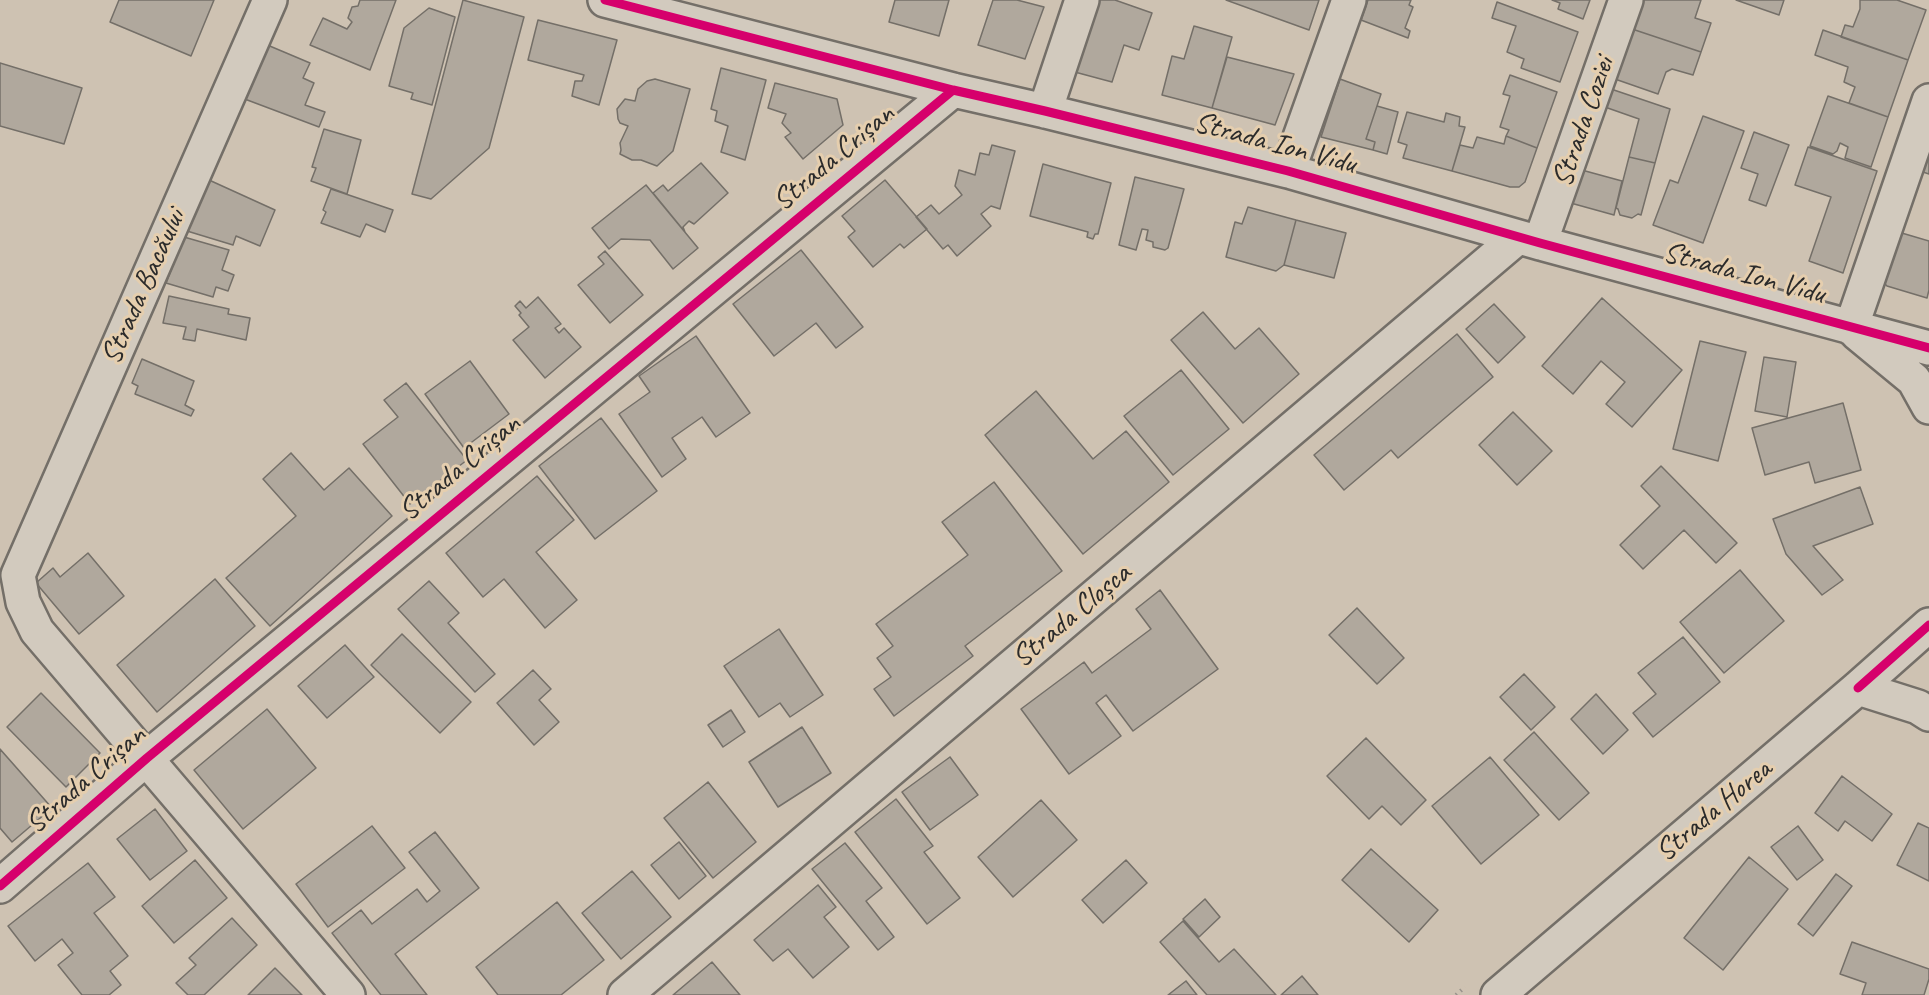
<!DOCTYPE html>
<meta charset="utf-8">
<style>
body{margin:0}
canvas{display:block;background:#cec2b2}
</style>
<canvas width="1929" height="995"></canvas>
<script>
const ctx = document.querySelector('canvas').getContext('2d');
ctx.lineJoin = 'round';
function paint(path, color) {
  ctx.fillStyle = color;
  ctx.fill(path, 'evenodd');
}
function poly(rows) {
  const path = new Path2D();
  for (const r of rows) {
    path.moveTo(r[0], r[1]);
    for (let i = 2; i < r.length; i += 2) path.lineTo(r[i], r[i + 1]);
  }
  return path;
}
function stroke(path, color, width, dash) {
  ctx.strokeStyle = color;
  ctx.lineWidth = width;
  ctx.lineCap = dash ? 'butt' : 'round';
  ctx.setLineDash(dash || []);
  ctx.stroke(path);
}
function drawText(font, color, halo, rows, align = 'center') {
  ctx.font = font + ' Caveat,sans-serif';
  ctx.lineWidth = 6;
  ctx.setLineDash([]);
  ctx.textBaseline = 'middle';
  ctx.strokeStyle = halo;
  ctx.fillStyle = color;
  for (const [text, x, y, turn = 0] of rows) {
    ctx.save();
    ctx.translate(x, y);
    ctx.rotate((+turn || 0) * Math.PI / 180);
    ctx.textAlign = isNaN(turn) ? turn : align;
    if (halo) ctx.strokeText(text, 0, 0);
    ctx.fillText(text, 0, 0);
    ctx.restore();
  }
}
const building = poly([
 [119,0,214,0,191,56,110,22,119,0],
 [360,0,396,0,370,70,310,45,323,18,347,29,352,22,348,18,352,7,358,6,360,0],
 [463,0,524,17,489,148,431,199,412,194,463,0],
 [895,0,949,0,939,36,889,22,895,0],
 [993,0,1017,0,1044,7,1025,59,978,45,993,0],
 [1096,0,1115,0,1152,13,1139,50,1124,45,1112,82,1071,71,1096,0],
 [1226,0,1319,0,1309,30,1226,0],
 [1368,0,1411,0,1409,5,1413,7,1405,28,1410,31,1408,38,1361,20,1368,0],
 [1552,0,1590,0,1583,19,1558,9,1560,3,1552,0],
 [1639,0,1701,0,1695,18,1711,23,1701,52,1629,28,1639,0],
 [1736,0,1784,0,1779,15,1736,0],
 [1860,0,1897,0,1926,10,1908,60,1841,37,1845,25,1853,27,1860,9,1860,0],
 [1497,2,1578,32,1560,82,1521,68,1524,59,1507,52,1516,26,1492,18,1497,2],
 [429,8,455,17,432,105,411,99,413,93,389,86,404,28,429,8],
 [538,20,617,40,599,105,572,96,575,81,582,81,584,75,528,60,538,20],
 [1194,26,1232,37,1212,108,1162,95,1172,56,1184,59,1194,26],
 [1629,28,1701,52,1693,75,1672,69,1666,72,1658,94,1612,78,1629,28],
 [1823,30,1908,60,1888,117,1849,103,1855,87,1844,82,1848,67,1815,55,1823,30],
 [265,44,310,63,303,78,314,83,305,105,325,112,319,127,242,98,265,44],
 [1227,57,1294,74,1275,125,1212,108,1227,57],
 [0,63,82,88,64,144,0,126,0,63],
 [721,68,766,80,745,160,721,152,728,126,715,121,717,111,711,109,721,68],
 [1510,75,1557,92,1537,148,1506,136,1509,130,1500,127,1510,96,1503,94,1510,75],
 [655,79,690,89,673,151,657,166,641,160,632,160,620,154,621,150,620,143,628,126,620,123,618,119,617,109,625,99,635,101,638,89,647,81,655,79],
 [1340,79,1381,94,1366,139,1375,142,1373,150,1321,137,1340,79],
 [775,83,837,99,843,125,803,159,785,137,791,133,782,123,786,114,768,108,775,83],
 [1608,88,1670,109,1655,163,1629,157,1639,119,1602,106,1608,88],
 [1828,96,1888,117,1871,167,1845,158,1848,147,1840,143,1837,151,1833,154,1810,146,1828,96],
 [1377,106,1398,112,1387,154,1373,150,1375,142,1366,139,1377,106],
 [1407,112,1444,122,1446,113,1460,117,1459,126,1465,127,1452,171,1403,158,1407,145,1398,142,1407,112],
 [1703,116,1744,131,1703,243,1653,225,1670,180,1678,183,1703,116],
 [324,129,361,140,347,194,311,181,316,168,312,167,324,129],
 [1754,132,1789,145,1766,206,1749,200,1758,174,1741,168,1754,132],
 [1506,136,1537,148,1525,182,1519,187,1510,187,1452,171,1460,145,1473,148,1477,137,1504,144,1506,136],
 [1929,136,1929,174,1917,170,1929,136],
 [992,145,1015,151,1000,209,991,206,981,214,991,226,957,256,948,245,943,249,916,217,931,205,939,214,962,195,955,186,959,170,975,175,980,153,989,155,992,145],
 [1808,147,1877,171,1843,273,1809,261,1831,197,1795,185,1808,147],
 [1629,157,1655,163,1641,215,1638,214,1632,218,1620,215,1618,209,1616,208,1629,157],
 [701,163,728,193,694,224,689,221,683,227,685,232,653,193,663,185,668,191,701,163],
 [1043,164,1111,183,1098,234,1095,234,1093,239,1087,237,1088,232,1030,216,1043,164],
 [1578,169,1622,181,1614,215,1567,202,1578,169],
 [1135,177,1184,189,1168,248,1165,250,1153,247,1153,242,1146,240,1148,230,1142,229,1136,250,1119,245,1135,177],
 [209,180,275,210,260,246,236,236,233,245,187,231,209,180],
 [885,180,927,229,904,248,900,244,873,267,848,237,855,231,842,216,885,180],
 [646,185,698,248,673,269,650,240,621,239,609,249,592,228,646,185],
 [331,189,393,210,385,232,366,224,360,237,321,223,326,212,323,210,331,189],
 [1248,207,1296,220,1284,265,1276,271,1226,257,1235,222,1242,224,1248,207],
 [1296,220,1346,233,1334,278,1284,265,1296,220],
 [1895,231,1929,241,1929,290,1927,298,1887,286,1881,280,1895,231],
 [184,237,229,250,222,270,234,275,228,291,216,287,213,297,166,283,184,237],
 [801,250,863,327,836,348,816,323,774,356,733,304,801,250],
 [605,251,643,295,610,323,578,285,604,264,598,257,605,251],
 [169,296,229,309,228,314,250,318,246,340,197,329,195,341,183,339,186,327,163,323,169,296],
 [538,297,561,324,555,328,559,333,564,328,581,347,545,378,513,340,529,327,519,315,521,313,515,306,520,301,526,308,538,297],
 [1602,298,1682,370,1632,427,1606,404,1625,382,1601,361,1573,394,1542,366,1602,298],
 [1494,304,1525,337,1498,363,1466,329,1494,304],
 [1203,312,1235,349,1259,328,1299,374,1243,423,1171,340,1203,312],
 [1457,334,1493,377,1398,458,1391,450,1344,490,1314,455,1457,334],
 [696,336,750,413,716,437,702,417,672,438,686,459,662,477,619,414,650,392,639,376,696,336],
 [1700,341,1746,352,1718,461,1673,449,1700,341],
 [1764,357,1796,362,1787,417,1755,411,1764,357],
 [142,359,194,381,185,405,194,410,191,416,135,394,138,386,132,383,142,359],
 [470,361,509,414,464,448,425,394,470,361],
 [1181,370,1229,429,1173,475,1124,416,1181,370],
 [406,383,467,460,410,504,363,444,398,417,384,400,406,383],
 [1036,391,1093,459,1126,431,1169,482,1083,554,985,435,1036,391],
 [1843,403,1861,470,1815,483,1809,462,1765,475,1752,428,1843,403],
 [1513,412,1552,451,1517,485,1479,445,1513,412],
 [601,418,657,491,595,539,539,466,601,418],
 [291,453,324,490,349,468,392,516,270,626,226,578,296,516,263,479,291,453],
 [1661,466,1737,543,1716,563,1684,530,1643,569,1620,545,1660,506,1641,486,1661,466],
 [537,476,574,520,536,552,577,600,545,628,504,579,483,597,446,553,537,476],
 [994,482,1062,571,965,646,973,656,894,716,874,689,891,677,877,658,893,646,876,624,968,555,942,522,994,482],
 [1860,487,1873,524,1813,546,1843,580,1822,595,1786,554,1773,519,1860,487],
 [88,553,124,596,79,634,36,583,53,568,60,577,88,553],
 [1740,570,1784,621,1724,673,1680,622,1740,570],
 [215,579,255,626,157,712,117,665,215,579],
 [429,581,459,613,448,623,495,674,475,692,398,609,429,581],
 [1160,590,1218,669,1133,731,1106,695,1096,703,1121,736,1069,774,1021,709,1084,662,1092,673,1151,629,1136,609,1160,590],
 [1357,608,1404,658,1377,684,1329,635,1357,608],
 [779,629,823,695,790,717,780,703,759,717,724,666,779,629],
 [402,634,471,702,440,733,371,665,402,634],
 [1683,637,1720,682,1653,737,1633,713,1656,694,1638,673,1683,637],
 [345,645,374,677,327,718,298,686,345,645],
 [533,670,551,689,539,700,559,722,534,745,497,703,533,670],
 [1524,674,1555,707,1531,730,1500,697,1524,674],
 [41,693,100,753,66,787,7,727,41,693],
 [1596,694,1628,730,1603,754,1571,719,1596,694],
 [267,709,316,768,243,829,194,770,267,709],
 [731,710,745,732,723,747,708,725,731,710],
 [802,727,831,773,778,807,749,762,802,727],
 [1534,732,1589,793,1559,820,1504,760,1534,732],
 [1366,738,1426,800,1401,825,1382,806,1369,819,1327,776,1366,738],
 [0,749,52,808,12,842,0,828,0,749],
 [950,757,978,795,930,830,902,792,950,757],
 [1490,757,1539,815,1481,864,1432,806,1490,757],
 [1842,776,1892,814,1872,841,1845,821,1838,831,1815,813,1842,776],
 [708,782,756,842,713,878,664,818,708,782],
 [896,799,933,846,924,852,960,898,927,924,855,832,896,799],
 [1041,800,1077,840,1013,897,978,857,1041,800],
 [155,809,187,851,150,880,117,839,155,809],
 [1918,823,1929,828,1929,881,1897,865,1918,823],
 [372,826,405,868,328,927,296,884,372,826],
 [1798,826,1823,860,1797,880,1771,847,1798,826],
 [435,832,479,888,395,954,427,995,381,995,332,933,361,910,372,924,417,889,427,902,440,891,409,852,435,832],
 [679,842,706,876,679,899,651,865,679,842],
 [845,843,882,888,866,901,894,937,878,950,812,869,845,843],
 [1371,849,1438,910,1409,942,1342,880,1371,849],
 [1749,857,1788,889,1723,970,1684,938,1749,857],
 [195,860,227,898,174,943,142,906,195,860],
 [1126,860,1147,883,1103,923,1082,900,1126,860],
 [88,863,115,897,94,913,128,956,110,971,121,985,109,995,82,995,58,965,73,953,62,939,35,961,8,926,88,863],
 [632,871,671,917,621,959,582,913,632,871],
 [1836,874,1852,886,1813,936,1798,924,1836,874],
 [818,885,836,907,824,917,849,947,813,978,788,949,773,961,754,940,818,885],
 [1205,899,1220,917,1199,937,1183,919,1205,899],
 [557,902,604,960,561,995,498,995,476,967,557,902],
 [232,918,257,945,204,995,188,995,176,983,196,965,189,958,232,918],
 [1183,921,1219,962,1234,949,1276,995,1207,995,1160,942,1183,921],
 [1852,942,1929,969,1929,979,1924,995,1862,995,1866,983,1840,974,1852,942],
 [712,962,740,995,673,995,712,962],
 [275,968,302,995,248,995,275,968],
 [1302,976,1318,995,1281,995,1302,976],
 [1186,981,1197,995,1168,995,1186,981]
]);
const path = poly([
 [1456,995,1465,987]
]);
const minor = poly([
 [270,0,18,575,23,602,37,631,348,995],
 [605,0,953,90,1045,111,1288,171,1540,243,1929,348],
 [1045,111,1082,0],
 [1288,171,1349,0],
 [1540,243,1626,0],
 [1851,328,1929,101],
 [1857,333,1914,380,1929,407],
 [1858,688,1918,707,1929,714],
 [0,886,147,758,953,90],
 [625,995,1518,237],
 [1498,995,1858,688,1929,625]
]);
const cycleway = poly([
 [605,0,953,90,1045,111,1288,171,1540,243,1929,348],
 [1858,688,1929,625],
 [0,886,147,758,953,90]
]);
const streetNames = [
 ["Strada Coziei",1584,122,-71],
 ["Strada Ion Vidu",1275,144,15],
 ["Strada Crișan",834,158,-40],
 ["Strada Ion Vidu",1744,274,15],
 ["Strada Bacăului",144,287,-66],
 ["Strada Crișan",460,468,-40],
 ["Strada Cloșca",1072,616,-40],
 ["Strada Crișan",86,780,-41],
 ["Strada Horea",1714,811,-40]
];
paint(building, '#b0a89d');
stroke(building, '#746f68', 1.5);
stroke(minor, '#746f68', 38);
stroke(path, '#99938c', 4, [1.5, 4.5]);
stroke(minor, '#d2cabe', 33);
stroke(cycleway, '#d6006c', 9);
drawText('30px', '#2b2b2b', '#e5ceae', streetNames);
</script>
